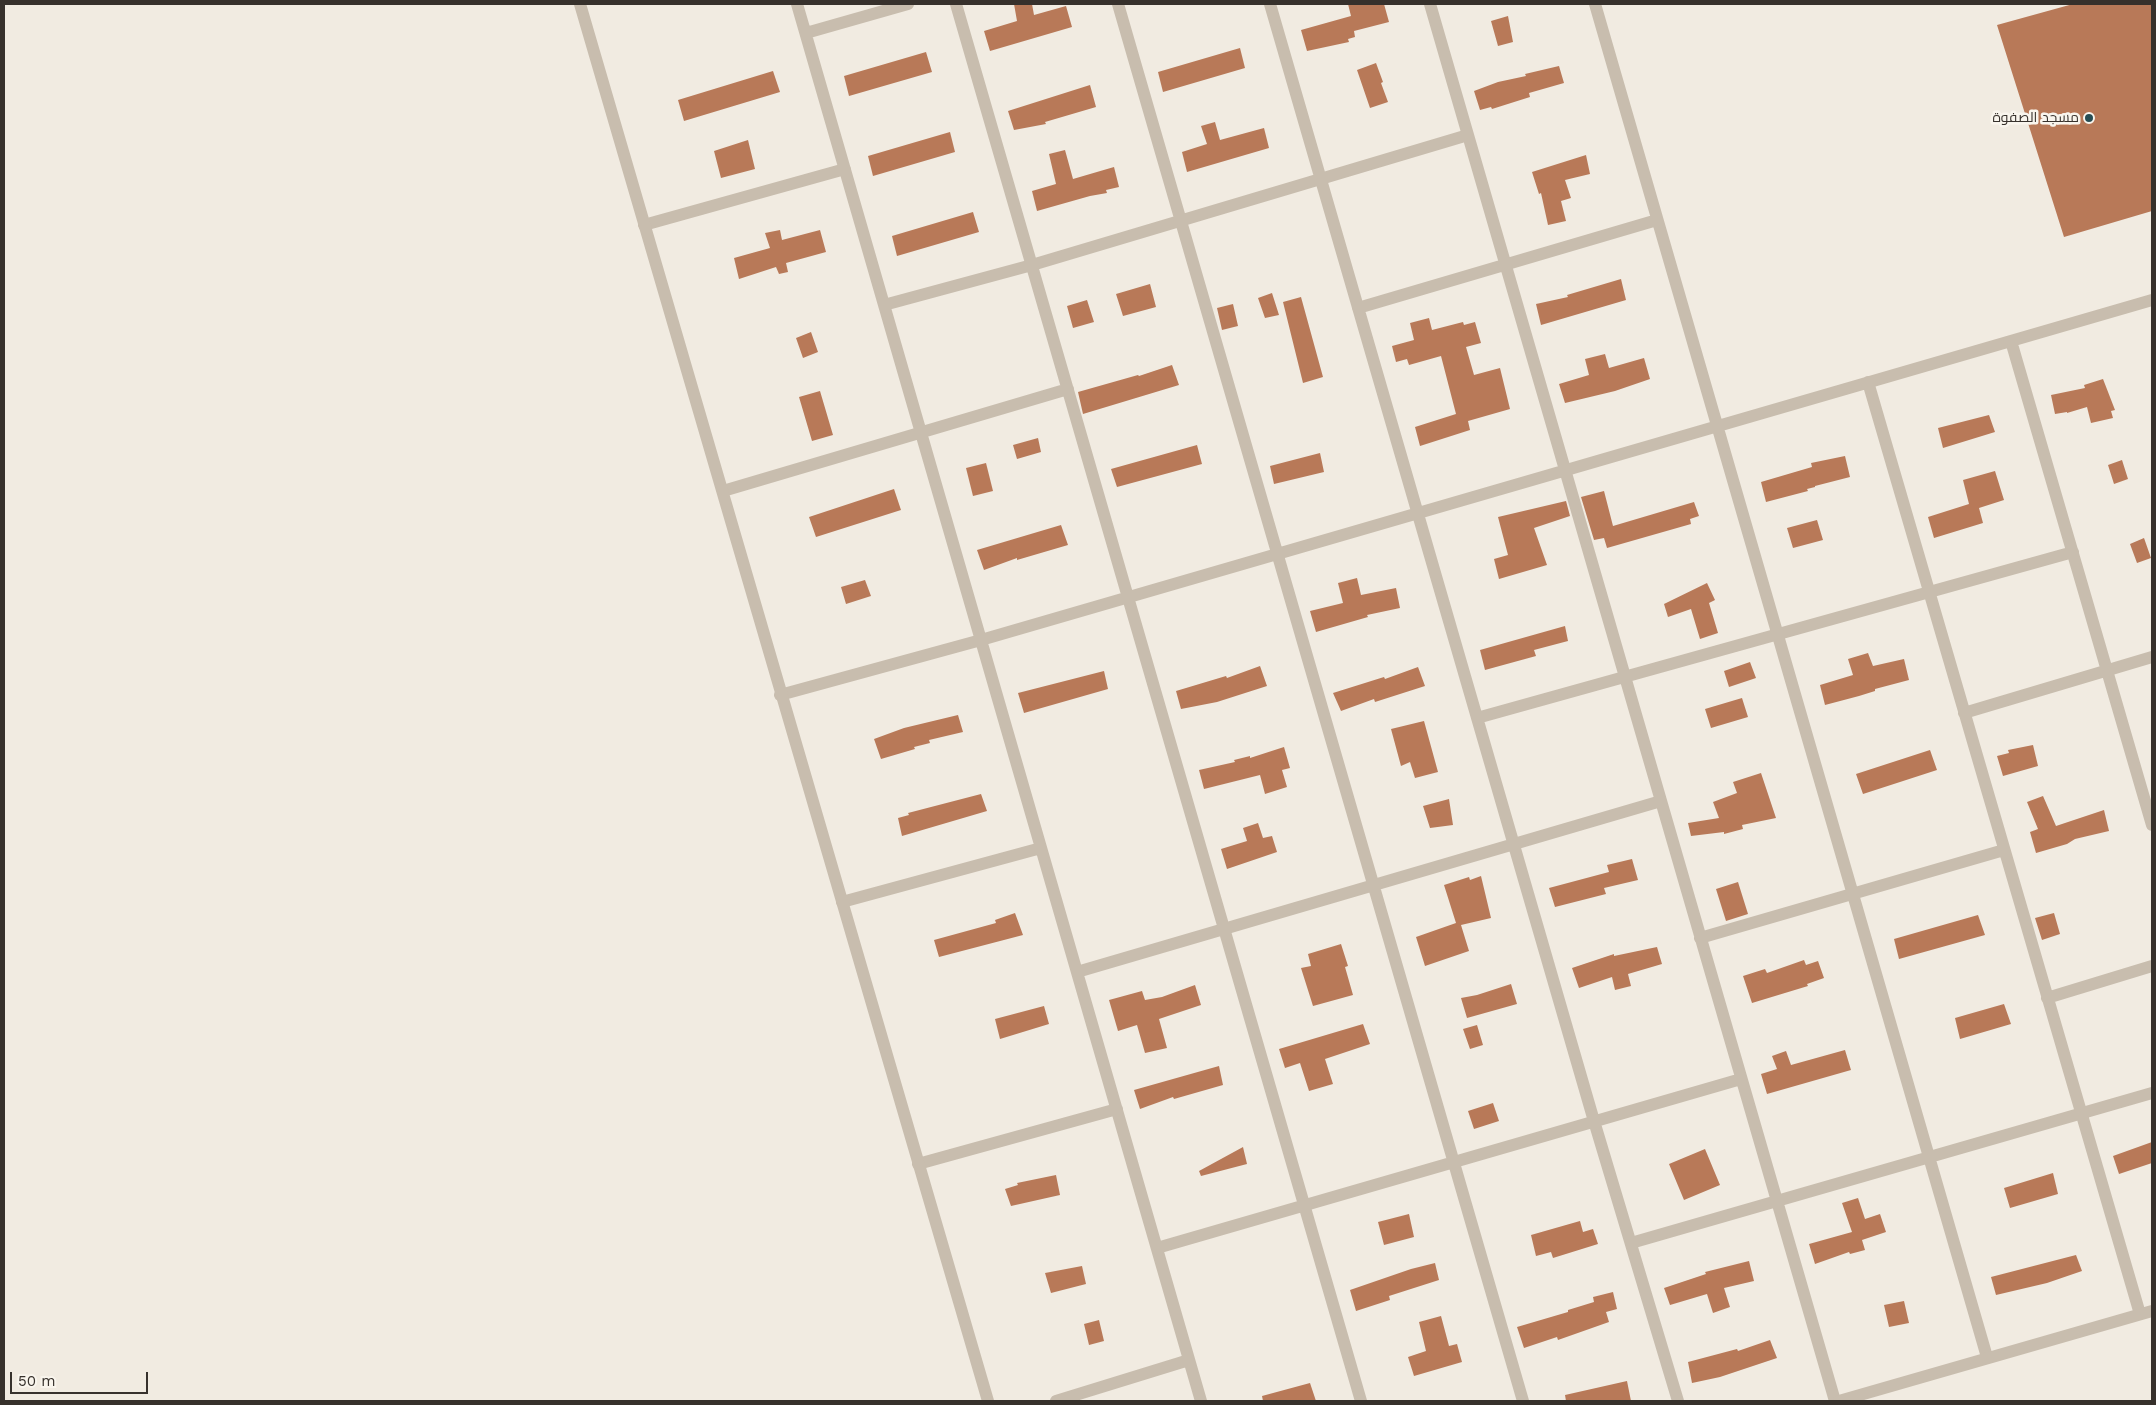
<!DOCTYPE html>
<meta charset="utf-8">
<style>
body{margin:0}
#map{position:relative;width:2156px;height:1405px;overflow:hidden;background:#f1ebe1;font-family:"Work Sans",sans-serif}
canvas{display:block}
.frame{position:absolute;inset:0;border:5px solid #37312c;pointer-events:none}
.scale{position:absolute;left:10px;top:1372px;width:138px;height:22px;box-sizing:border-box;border:2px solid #37312c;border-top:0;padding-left:6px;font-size:15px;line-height:18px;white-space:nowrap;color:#37312c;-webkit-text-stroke:4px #f9f5ed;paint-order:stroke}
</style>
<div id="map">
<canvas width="2156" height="1405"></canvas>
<div class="frame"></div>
<div class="scale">50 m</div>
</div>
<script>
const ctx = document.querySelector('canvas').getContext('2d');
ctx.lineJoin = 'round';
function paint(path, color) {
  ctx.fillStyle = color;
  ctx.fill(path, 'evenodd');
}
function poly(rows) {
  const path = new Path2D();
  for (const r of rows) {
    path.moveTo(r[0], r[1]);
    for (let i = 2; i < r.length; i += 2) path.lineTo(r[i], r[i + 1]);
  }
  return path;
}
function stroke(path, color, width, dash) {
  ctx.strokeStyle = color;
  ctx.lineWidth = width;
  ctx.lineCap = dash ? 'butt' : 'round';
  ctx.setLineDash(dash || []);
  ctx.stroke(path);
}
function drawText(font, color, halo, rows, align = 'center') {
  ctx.font = font + ' "Work Sans",Cairo,sans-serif';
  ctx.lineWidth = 5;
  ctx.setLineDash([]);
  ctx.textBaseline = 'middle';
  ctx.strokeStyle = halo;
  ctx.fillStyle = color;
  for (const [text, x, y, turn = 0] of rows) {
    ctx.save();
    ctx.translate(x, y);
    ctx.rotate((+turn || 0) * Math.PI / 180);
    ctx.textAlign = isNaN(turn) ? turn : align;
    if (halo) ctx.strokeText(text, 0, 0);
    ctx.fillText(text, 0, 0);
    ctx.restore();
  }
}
const building = poly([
 [1014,4,1032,4,1034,15,1066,6,1072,27,990,51,984,31,1017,21],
 [1348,4,1384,4,1389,22,1354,31,1355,37,1348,39,1349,42,1307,51,1301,30,1351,16],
 [2073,4,2152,4,2152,211,2064,237,1997,25],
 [1508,16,1513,42,1498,46,1491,21],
 [1240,48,1245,68,1163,92,1158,72],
 [926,52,932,72,849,96,844,76],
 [1376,63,1383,82,1381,83,1388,102,1370,108,1357,70],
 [1559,66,1564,83,1529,93,1530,97,1492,109,1491,107,1480,110,1474,91,1498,82,1526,76,1525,74],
 [773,71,780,92,684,121,678,100],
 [1090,85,1096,107,1045,122,1046,124,1014,130,1008,111],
 [1215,122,1220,140,1264,128,1269,148,1187,172,1182,152,1207,144,1201,126],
 [950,132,955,152,873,176,868,156],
 [748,140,755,169,721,178,714,151],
 [1065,150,1073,179,1114,167,1119,187,1106,190,1107,193,1090,196,1037,211,1032,191,1056,184,1049,154],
 [1586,155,1590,174,1565,180,1571,198,1561,201,1566,221,1548,225,1541,193,1539,194,1532,172],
 [973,212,979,232,897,256,892,236],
 [780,230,782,240,820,230,826,252,786,263,788,272,779,274,776,267,739,279,734,258,770,248,765,233],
 [1621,279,1626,300,1541,325,1536,304,1568,297,1567,295],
 [1150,284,1156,307,1123,316,1116,294],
 [1272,293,1279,315,1265,318,1258,298],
 [1301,297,1323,377,1303,383,1283,302],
 [1087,300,1094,322,1073,328,1067,306],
 [1233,304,1238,326,1222,330,1217,308],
 [1429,318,1432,330,1463,322,1464,325,1475,322,1481,343,1466,347,1474,375,1500,368,1510,409,1468,421,1470,430,1420,446,1415,427,1456,414,1441,356,1409,365,1407,359,1396,362,1392,346,1414,340,1410,323],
 [811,332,818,352,803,358,796,338],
 [1605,354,1609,368,1644,358,1650,379,1615,391,1565,403,1559,384,1589,375,1585,359],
 [1172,365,1179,385,1083,414,1078,392,1138,375,1139,376],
 [2103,379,2115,410,2111,411,2113,418,2091,423,2087,407,2067,413,2067,412,2055,414,2051,395,2085,388,2084,385],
 [820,391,833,435,812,441,799,397],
 [1989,415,1995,432,1943,448,1938,428],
 [1038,438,1041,452,1017,459,1013,445],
 [1197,445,1202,464,1117,487,1111,469],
 [1320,453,1324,472,1274,484,1270,466],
 [1845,456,1850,477,1815,486,1815,487,1807,489,1808,491,1766,502,1761,482,1812,467,1811,463],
 [2122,460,2128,479,2114,484,2108,465],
 [986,463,993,491,973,496,966,468],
 [1995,471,2004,500,1979,508,1983,523,1934,538,1928,517,1969,504,1963,480],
 [894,489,901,510,816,537,809,517],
 [1604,491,1613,526,1694,502,1699,516,1690,519,1691,524,1607,548,1604,538,1594,540,1581,497],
 [1566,501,1570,516,1534,528,1547,565,1499,579,1494,559,1508,555,1498,517],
 [1817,520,1823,540,1793,548,1787,528],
 [1061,525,1068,545,1017,560,1017,558,984,570,977,550],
 [2144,538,2151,558,2137,563,2130,544],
 [1357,578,1361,595,1396,588,1400,608,1367,615,1368,617,1316,632,1310,611,1343,603,1338,583],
 [865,580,871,596,846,604,841,587],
 [1707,583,1715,600,1709,603,1718,633,1700,639,1691,609,1668,617,1664,604],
 [1565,626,1568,641,1534,650,1536,656,1485,670,1480,650],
 [1868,653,1873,666,1904,659,1909,680,1875,689,1875,691,1859,696,1825,705,1820,685,1853,675,1848,659],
 [1750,662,1756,678,1729,687,1724,671],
 [1260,666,1267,686,1217,702,1181,709,1176,691,1226,676,1227,678],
 [1418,667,1425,686,1375,702,1374,699,1341,711,1333,693,1384,677,1385,679],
 [1104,671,1108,689,1024,713,1018,693],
 [1742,698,1748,717,1711,728,1705,709],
 [958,715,963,732,929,740,930,743,914,747,915,749,881,759,874,739,904,728],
 [1424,721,1438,772,1415,778,1410,762,1401,766,1391,729],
 [2033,745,2038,766,2003,776,1997,756,2009,753,2008,750],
 [1284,747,1290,768,1282,770,1287,787,1265,794,1260,775,1204,789,1199,770,1235,762,1234,760,1250,756,1250,758],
 [1930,750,1937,770,1863,794,1856,774],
 [1761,773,1776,818,1742,825,1743,829,1724,834,1724,832,1691,836,1688,823,1719,818,1713,802,1737,793,1733,782],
 [981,794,987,811,902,836,898,818,909,815,908,813],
 [2043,796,2056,826,2104,810,2109,831,2075,839,2067,844,2036,853,2030,832,2038,829,2027,802],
 [1449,799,1453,825,1430,828,1423,806],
 [1258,823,1263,838,1272,836,1277,852,1227,869,1221,849,1247,841,1243,828],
 [1632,859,1638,880,1604,888,1606,894,1555,907,1549,888,1609,872,1607,865],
 [1481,876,1491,918,1461,925,1469,951,1425,966,1416,937,1456,923,1444,885,1469,877,1470,880],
 [1738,882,1748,914,1726,921,1716,889],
 [1015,913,1023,935,939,957,934,940,996,923,995,920],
 [2054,913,2060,934,2042,940,2035,918],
 [1978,915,1985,935,1899,959,1894,939],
 [1341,944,1348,966,1345,967,1353,995,1313,1006,1301,968,1311,966,1308,954],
 [1657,947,1662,964,1628,974,1631,986,1615,990,1612,977,1579,988,1572,968,1614,954,1614,956],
 [1804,960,1806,965,1818,961,1824,978,1807,984,1808,986,1752,1003,1743,976,1765,969,1767,973],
 [1511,984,1517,1004,1467,1018,1461,998,1477,995],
 [1195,985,1201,1005,1159,1019,1167,1048,1145,1053,1137,1025,1118,1031,1109,1000,1142,991,1145,1000,1162,997],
 [2004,1004,2011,1024,1960,1039,1955,1018],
 [1044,1006,1049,1024,1000,1039,995,1019],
 [1363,1024,1370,1044,1325,1059,1333,1084,1309,1091,1300,1063,1285,1068,1279,1049],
 [1477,1025,1483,1045,1470,1049,1463,1029],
 [1845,1050,1851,1070,1767,1094,1761,1074,1777,1069,1772,1056,1786,1051,1791,1065],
 [1219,1066,1223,1085,1174,1099,1173,1097,1140,1109,1134,1090],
 [1493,1103,1499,1121,1474,1129,1468,1111],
 [2152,1142,2152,1163,2119,1174,2113,1156],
 [1243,1147,1247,1164,1201,1176,1199,1171],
 [1705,1149,1720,1185,1684,1200,1669,1164],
 [2053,1173,2058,1194,2010,1208,2004,1188],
 [1056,1175,1060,1195,1011,1206,1005,1189,1018,1185,1017,1183],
 [1858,1198,1865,1219,1880,1214,1886,1232,1862,1240,1865,1250,1850,1254,1849,1252,1815,1264,1809,1244,1852,1232,1842,1203],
 [1409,1214,1414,1237,1384,1245,1378,1222],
 [1580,1221,1583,1232,1593,1229,1598,1244,1553,1258,1551,1252,1536,1256,1531,1235],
 [2076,1255,2082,1271,2047,1283,1996,1295,1991,1277],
 [1749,1261,1754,1281,1724,1288,1730,1307,1713,1313,1707,1294,1670,1305,1664,1288,1706,1274,1705,1272],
 [1435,1263,1439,1280,1389,1296,1390,1300,1356,1311,1350,1290,1411,1269],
 [1082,1266,1086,1284,1051,1293,1045,1273],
 [1613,1292,1617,1309,1606,1312,1609,1322,1558,1340,1557,1337,1524,1348,1517,1327,1568,1312,1568,1310,1594,1302,1593,1297],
 [1904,1301,1909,1323,1889,1327,1884,1305],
 [1441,1316,1449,1346,1457,1344,1462,1362,1414,1376,1408,1357,1426,1351,1419,1322],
 [1099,1320,1104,1341,1089,1345,1084,1324],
 [1770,1340,1777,1358,1720,1377,1692,1383,1688,1362,1737,1349,1738,1351],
 [1627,1381,1631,1401,1566,1401,1565,1395],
 [1310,1383,1316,1401,1263,1401,1262,1396]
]);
const minor = poly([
 [797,4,1201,1401],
 [956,4,1361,1401],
 [1118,4,1523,1401],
 [1270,4,1594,1121,1678,1401],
 [1430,4,1835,1401],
 [1595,4,1987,1357],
 [806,33,908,4],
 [644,225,845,169],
 [884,305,1032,265,1468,135],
 [1358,308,1657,220],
 [2011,341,2152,825],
 [1868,382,2140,1314],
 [723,491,1068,389],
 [780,695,981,640,2152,300],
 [1964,713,2152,657],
 [1477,718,2073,552],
 [842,902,1041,848],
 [1700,938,2004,850],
 [1077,972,1661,801],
 [2047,998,2152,966],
 [918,1164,1117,1109],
 [1631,1243,2152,1093],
 [1157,1248,1741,1079],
 [1056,1401,1189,1360]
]);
const tertiary = poly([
 [580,4,988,1401],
 [1839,1401,2152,1311]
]);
const markers = [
 [2089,118,5,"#264d54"]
];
const poiNames = [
 ["مسجد الصفوة",2079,118]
];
paint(building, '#b87958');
stroke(minor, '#c8bdae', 12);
stroke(tertiary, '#c8bdae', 12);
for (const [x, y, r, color] of markers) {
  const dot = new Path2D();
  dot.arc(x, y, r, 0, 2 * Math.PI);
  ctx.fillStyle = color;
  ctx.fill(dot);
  stroke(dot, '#f9f5ed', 2);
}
drawText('14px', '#37312c', '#f9f5ed', poiNames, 'right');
</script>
